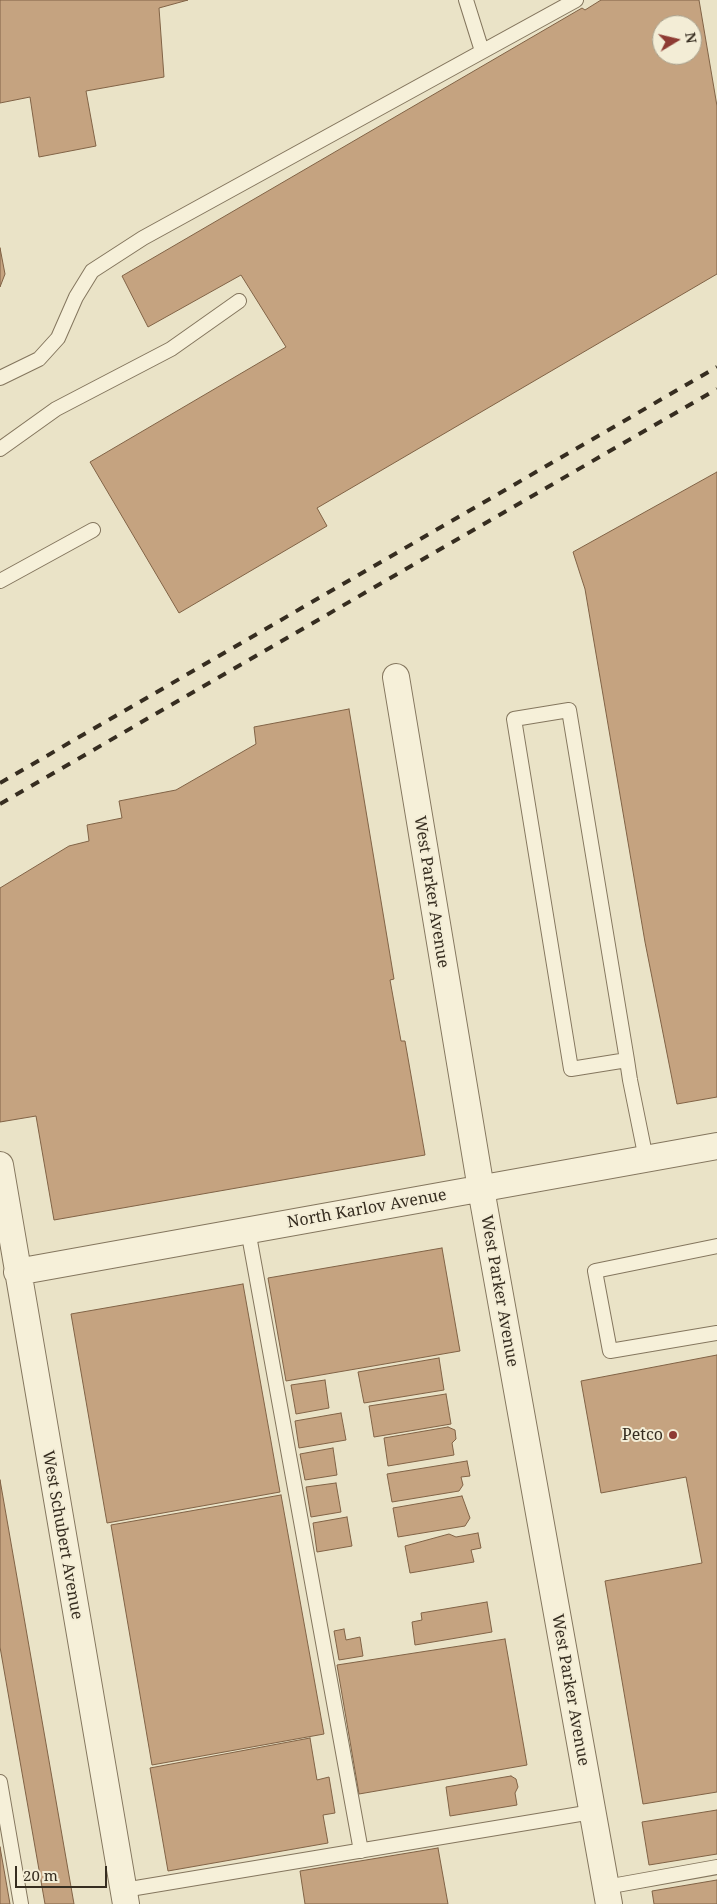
<!DOCTYPE html>
<style>
body{margin:0}
#map{position:relative;width:717px;height:1904px;overflow:hidden;background:#eae3c7;font-family:"Noto Serif",serif}
canvas{display:block}
.north{position:absolute;left:652px;top:15px;width:50px;height:50px;box-sizing:border-box;background:#f3edd6;border:1px solid #a7a08d;border-radius:50%;rotate:81deg;font-size:14px;font-weight:700;line-height:20px;text-align:center;color:#362d20}
.north::after{content:'';display:block;margin:auto;width:18px;height:22px;background:#8e3b33;clip-path:polygon(50% 0,100% 100%,50% 72%,0 100%)}
.scale{position:absolute;left:15px;top:1866px;width:92px;height:22px;box-sizing:border-box;border:2px solid #362d20;border-top:0;padding-left:6px;font-size:15px;line-height:18px;white-space:nowrap;color:#362d20;-webkit-text-stroke:4px #f3edd6;paint-order:stroke}
</style>
<div id="map">
<canvas width="717" height="1904"></canvas>
<div class="north">N</div>
<div class="scale">20 m</div>
</div>
<script>
const ctx = document.querySelector('canvas').getContext('2d');
ctx.lineJoin = 'round';
function paint(path, color) {
  ctx.fillStyle = color;
  ctx.fill(path, 'evenodd');
}
function poly(rows) {
  const path = new Path2D();
  for (const r of rows) {
    path.moveTo(r[0], r[1]);
    for (let i = 2; i < r.length; i += 2) path.lineTo(r[i], r[i + 1]);
  }
  return path;
}
function stroke(path, color, width, dash) {
  ctx.strokeStyle = color;
  ctx.lineWidth = width;
  ctx.lineCap = dash ? 'butt' : 'round';
  ctx.setLineDash(dash || []);
  ctx.stroke(path);
}
function drawText(font, color, halo, rows, align = 'center') {
  ctx.font = font + ' "Noto Serif",serif';
  ctx.lineWidth = 4;
  ctx.setLineDash([]);
  ctx.textBaseline = 'middle';
  ctx.strokeStyle = halo;
  ctx.fillStyle = color;
  for (const [text, x, y, turn = 0] of rows) {
    ctx.save();
    ctx.translate(x, y);
    ctx.rotate((+turn || 0) * Math.PI / 180);
    ctx.textAlign = isNaN(turn) ? turn : align;
    if (halo) ctx.strokeText(text, 0, 0);
    ctx.fillText(text, 0, 0);
    ctx.restore();
  }
}
const building = poly([
 [0,0,188,0,159,8,164,77,86,91,96,146,39,157,30,97,0,103,0,0],
 [601,0,699,0,717,106,717,274,317,508,327,526,179,613,90,462,286,347,241,275,148,327,122,276,582,8,585,10,601,0],
 [662,25,692,25,692,55,662,55,662,25],
 [0,248,5,274,0,287,0,248],
 [717,472,717,1097,677,1104,645,942,585,589,573,552,717,472],
 [349,709,394,979,390,980,401,1041,405,1041,425,1155,54,1220,36,1116,0,1122,0,888,69,846,89,841,87,825,122,818,119,801,176,790,256,744,254,727,349,709],
 [442,1248,460,1351,286,1381,268,1278,442,1248],
 [243,1284,280,1492,107,1523,71,1314,243,1284],
 [717,1355,717,1792,643,1804,605,1581,702,1563,686,1477,601,1493,581,1381,717,1355],
 [439,1358,444,1390,364,1403,358,1372,439,1358],
 [325,1380,329,1408,296,1414,291,1385,325,1380],
 [446,1394,451,1424,374,1437,369,1406,446,1394],
 [341,1413,346,1440,299,1448,295,1421,341,1413],
 [448,1427,455,1430,456,1439,452,1443,454,1455,388,1466,384,1438,448,1427],
 [333,1448,337,1475,305,1480,300,1454,333,1448],
 [467,1461,470,1476,461,1477,463,1485,459,1491,392,1502,387,1474,467,1461],
 [0,1480,74,1904,45,1904,0,1647,0,1480],
 [336,1483,341,1512,311,1517,306,1487,336,1483],
 [281,1495,324,1734,152,1765,111,1525,281,1495],
 [462,1496,470,1518,465,1526,398,1537,393,1508,462,1496],
 [347,1517,352,1546,317,1552,313,1523,347,1517],
 [478,1533,481,1548,471,1550,474,1562,410,1573,405,1546,449,1534,456,1537,478,1533],
 [487,1602,492,1632,415,1645,412,1622,422,1620,421,1613,487,1602],
 [344,1629,346,1640,360,1637,363,1656,339,1660,334,1631,344,1629],
 [505,1639,527,1765,359,1794,337,1665,505,1639],
 [310,1738,317,1780,329,1777,335,1813,323,1815,328,1843,168,1871,150,1768,310,1738],
 [511,1776,516,1779,518,1787,515,1793,517,1805,450,1816,446,1787,511,1776],
 [717,1810,717,1854,649,1865,642,1822,717,1810],
 [0,1847,10,1904,0,1904,0,1847],
 [438,1848,448,1904,305,1904,300,1871,438,1848],
 [717,1880,717,1904,654,1904,652,1891,717,1880]
]);
const lane = poly([
 [466,0,482,51],
 [0,378,39,359,58,338,76,297,92,271,143,238,576,0],
 [0,449,56,409,171,349,239,301],
 [0,581,93,530],
 [627,1060,571,1069,514,719,569,710,627,1060,630,1080,646,1159],
 [248,1230,361,1851],
 [717,1246,595,1271,610,1351,717,1333],
 [0,1782,21,1904],
 [606,1887,717,1867],
 [124,1890,592,1812]
]);
const street = poly([
 [396,677,481,1189,609,1904],
 [0,1165,126,1904],
 [17,1272,717,1146]
]);
const rail = poly([
 [0,783,717,367],
 [0,804,717,389]
]);
const markers = [
 [673,1435,5,"#8e3b33"]
];
const streetNames = [
 ["West Parker Avenue",431,892,81],
 ["North Karlov Avenue",367,1209,-10],
 ["West Parker Avenue",499,1291,80],
 ["West Schubert Avenue",62,1535,80],
 ["West Parker Avenue",570,1690,80]
];
const poiNames = [
 ["Petco",663,1435]
];
paint(building, '#c5a380');
stroke(building, '#816346', 1);
stroke(lane, '#84765e', 16);
stroke(street, '#84765e', 28);
stroke(lane, '#f6f0d9', 14);
stroke(street, '#f6f0d9', 26);
stroke(rail, '#362d20', 4, [9, 9]);
for (const [x, y, r, color] of markers) {
  const dot = new Path2D();
  dot.arc(x, y, r, 0, 2 * Math.PI);
  ctx.fillStyle = color;
  ctx.fill(dot);
  stroke(dot, '#f3edd6', 2);
}
drawText('16px', '#362d20', '#f3edd6', streetNames);
drawText('16px', '#362d20', '#f3edd6', poiNames, 'right');
</script>
